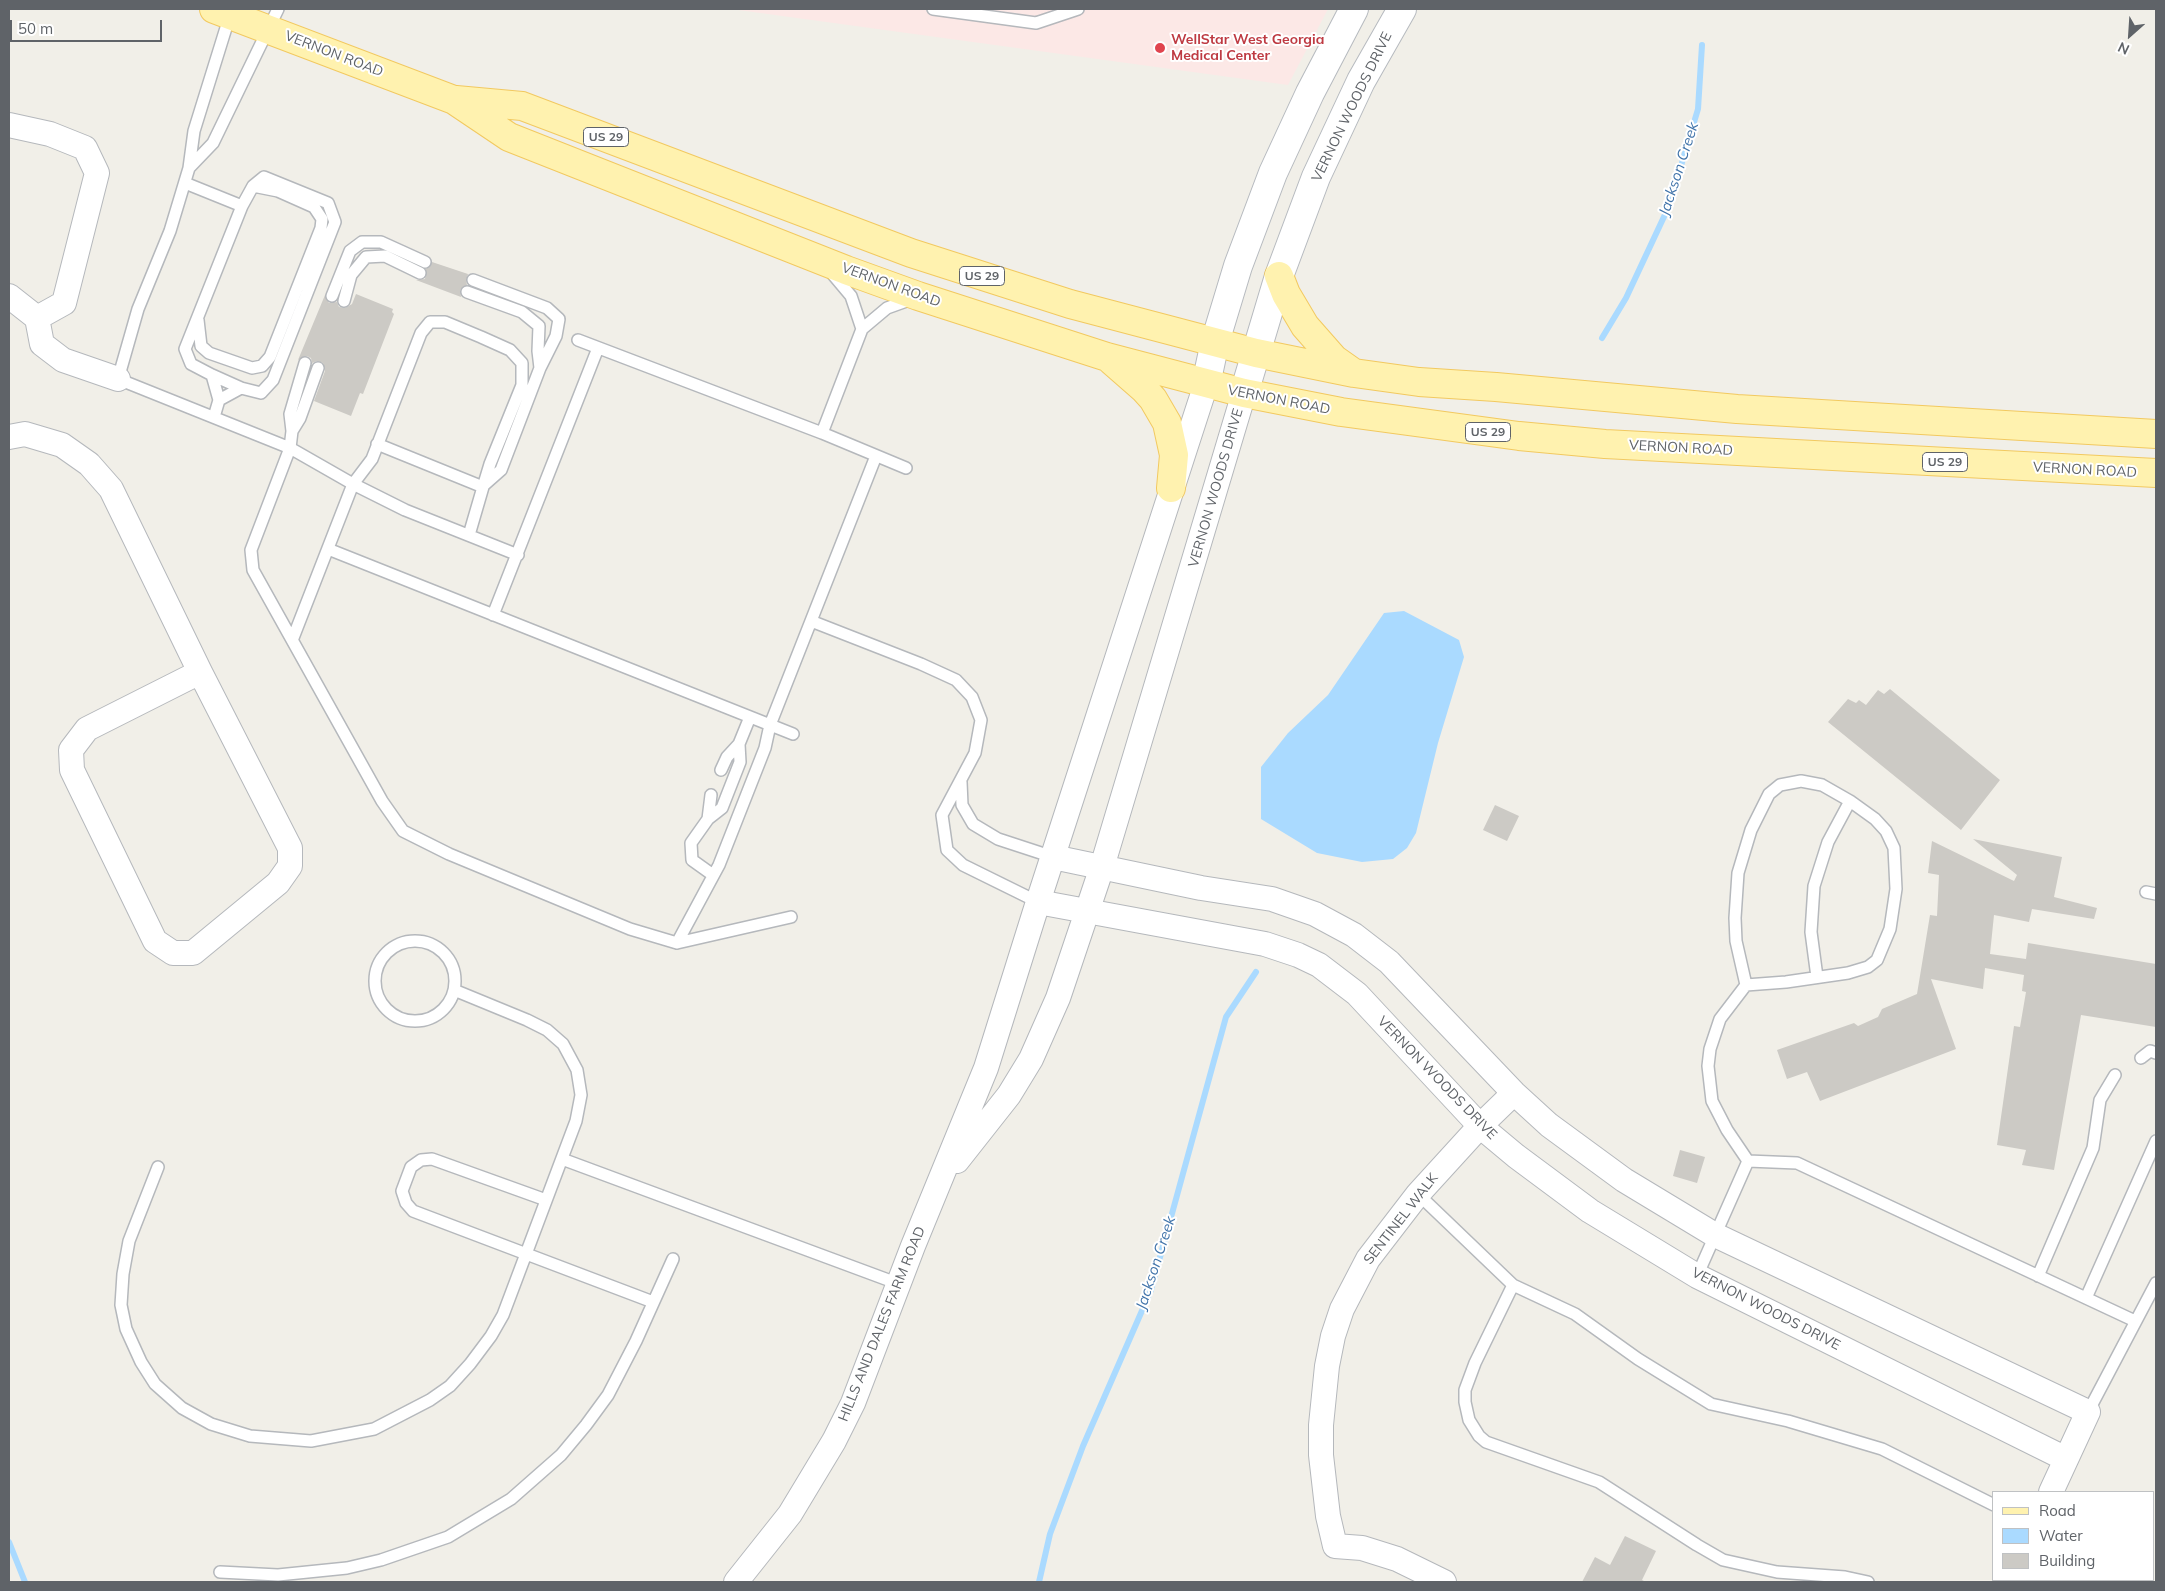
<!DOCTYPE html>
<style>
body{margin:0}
#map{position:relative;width:2165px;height:1591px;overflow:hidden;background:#f1efe8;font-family:Mulish,sans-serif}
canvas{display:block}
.frame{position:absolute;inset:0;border:10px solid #5f6368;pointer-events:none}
.legend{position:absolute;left:1992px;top:1491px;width:162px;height:90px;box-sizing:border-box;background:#fff;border:1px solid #bfc1c3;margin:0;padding:6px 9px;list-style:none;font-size:15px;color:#5f6368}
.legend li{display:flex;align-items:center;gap:10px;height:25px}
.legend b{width:25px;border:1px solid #bfc1c3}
.north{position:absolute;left:2105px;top:10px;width:50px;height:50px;-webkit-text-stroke:4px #fff;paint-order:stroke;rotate:206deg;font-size:14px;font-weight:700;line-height:20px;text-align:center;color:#5f6368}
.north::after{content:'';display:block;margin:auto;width:18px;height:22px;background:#5f6368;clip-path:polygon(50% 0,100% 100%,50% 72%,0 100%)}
.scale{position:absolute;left:10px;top:20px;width:152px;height:22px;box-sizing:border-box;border:2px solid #5f6368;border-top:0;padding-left:6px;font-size:15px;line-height:18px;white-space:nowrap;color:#5f6368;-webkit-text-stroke:4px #fff;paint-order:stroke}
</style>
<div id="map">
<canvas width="2165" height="1591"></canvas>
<div class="frame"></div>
<ul class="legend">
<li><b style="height:6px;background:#fff2af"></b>Road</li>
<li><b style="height:14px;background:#aadaff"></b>Water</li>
<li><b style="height:14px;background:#cccac5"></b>Building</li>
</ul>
<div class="north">N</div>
<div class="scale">50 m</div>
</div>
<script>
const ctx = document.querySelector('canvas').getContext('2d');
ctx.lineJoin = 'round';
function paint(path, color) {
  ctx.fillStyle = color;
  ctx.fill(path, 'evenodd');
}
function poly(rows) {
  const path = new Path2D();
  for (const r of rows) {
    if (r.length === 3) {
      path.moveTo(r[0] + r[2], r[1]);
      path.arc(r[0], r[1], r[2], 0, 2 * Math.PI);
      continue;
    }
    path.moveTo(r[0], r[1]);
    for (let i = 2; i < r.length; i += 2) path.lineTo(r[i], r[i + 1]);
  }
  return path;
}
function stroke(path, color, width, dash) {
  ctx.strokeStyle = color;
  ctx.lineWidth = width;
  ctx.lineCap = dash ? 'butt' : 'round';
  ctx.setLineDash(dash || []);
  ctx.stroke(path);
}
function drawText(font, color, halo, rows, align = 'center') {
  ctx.font = font + ' Mulish,sans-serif';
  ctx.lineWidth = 4;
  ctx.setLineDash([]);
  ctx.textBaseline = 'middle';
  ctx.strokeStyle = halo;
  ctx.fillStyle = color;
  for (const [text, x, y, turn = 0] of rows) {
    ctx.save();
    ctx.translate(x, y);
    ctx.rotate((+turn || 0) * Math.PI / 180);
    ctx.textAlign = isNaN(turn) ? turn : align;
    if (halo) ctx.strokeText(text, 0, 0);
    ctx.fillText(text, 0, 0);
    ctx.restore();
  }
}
const medical = poly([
 [731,9,1328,9,1288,85]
]);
const water = poly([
 [1404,611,1459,640,1464,657,1438,743,1416,833,1407,848,1393,859,1362,862,1317,853,1261,819,1261,767,1288,733,1328,695,1384,613]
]);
const stream = poly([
 [1602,338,1626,298,1669,206,1698,109,1702,45],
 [9,1542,25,1582],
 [1039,1582,1050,1534,1083,1446,1151,1290,1226,1017,1256,972]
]);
const building = poly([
 [432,262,468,274,466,281,467,285,460,290,461,297,416,280,425,279,426,269],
 [356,294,393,309,392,312,394,314,363,394,360,393,351,416,314,401,325,371,323,363,317,361,312,363,311,358,307,356,298,360,325,295,329,303,337,302,339,307,345,308,352,304],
 [1890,689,2000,780,1961,830,1828,722,1848,699,1856,703,1859,700,1866,705,1878,690,1884,694],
 [1495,805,1519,816,1507,841,1483,830],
 [1973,839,2062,857,2054,897,2097,908,2094,919,2032,909,2029,922,1994,915,1990,954,2026,959,2028,943,2156,964,2156,1027,2081,1015,2054,1170,2022,1165,2026,1150,1997,1145,2014,1026,2020,1027,2026,992,2022,991,2024,975,1985,968,1983,989,1931,979,1956,1049,1820,1101,1807,1072,1787,1079,1777,1050,1854,1023,1858,1026,1878,1017,1882,1009,1917,994,1930,915,1937,916,1939,875,1928,873,1932,841,2014,881,2017,875],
 [1680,1150,1705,1157,1697,1183,1673,1176],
 [1625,1536,1656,1551,1642,1580,1646,1582,1582,1582,1595,1557,1610,1565]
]);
const lane = poly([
 [933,9,1036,23,1078,9],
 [230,15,194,131,189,168,170,231,138,309,118,379,290,448,353,484,405,510,518,555],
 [189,168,213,143,278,9],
 [185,183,242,206],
 [830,271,851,296,862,329,887,308,912,299],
 [473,280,547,308,559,319,556,336,540,368],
 [467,292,522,312,539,326,538,351,540,368,501,470,484,485],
 [332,296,350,251,362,242,381,242,425,262],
 [344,301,351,275,366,257,385,256,420,273],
 [198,320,201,346,209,353,252,368,262,366,270,357,321,228,322,219,314,207,278,191,253,186],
 [578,340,822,433,906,468],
 [318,368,300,418,292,431,290,448,251,550,253,570,382,801,403,831,449,854,630,929,677,943,791,917],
 [212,375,241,388],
 [214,417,219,400,212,375,191,364,185,349,242,206,253,186,264,177,328,203,335,222,273,380,261,393,241,388,219,400],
 [292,431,290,414,305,363],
 [822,433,862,329],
 [377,444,483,487,469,535],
 [328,549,793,734],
 [493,615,598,348],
 [811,621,921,664,956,680,972,697,981,720,975,753,942,815,947,850,963,865,1038,902],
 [293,638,353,484,372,459,421,333,430,322,445,322,481,337,510,350,522,363,522,385,490,464,483,487],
 [721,770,727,757,739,744],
 [961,782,962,805,973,824,998,839,1053,857],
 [708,819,711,795],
 [713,875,692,860,691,843,708,819,722,808,740,762,739,744,750,717],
 [2146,892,2156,894],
 [415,981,40],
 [677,943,719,865,765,748,770,725,876,456],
 [1817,977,1811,932,1814,886,1828,842,1850,801],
 [2141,1058,2150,1051,2156,1053],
 [562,1159,899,1284],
 [1748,1161,1797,1163,2135,1321],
 [158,1167,129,1241,123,1274,121,1305,126,1329,141,1362,155,1384,182,1408,211,1424,250,1436,311,1441,374,1429,430,1400,450,1386,470,1364,491,1336,503,1315,576,1121,581,1095,577,1070,563,1044,547,1030,527,1020,454,990],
 [1418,1194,1513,1285,1575,1314,1638,1359,1711,1404,1788,1421,1882,1449,1994,1505],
 [546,1200,432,1159,421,1160,411,1167,402,1191,406,1203,413,1211,653,1302],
 [1697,1276,1748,1161,1727,1130,1712,1101,1708,1066,1710,1049,1720,1019,1746,985,1786,982,1848,973,1868,967,1877,960,1890,929,1896,889,1894,848,1886,831,1875,819,1850,801,1822,785,1801,781,1780,785,1769,794,1751,830,1738,873,1735,918,1736,941,1746,985],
 [2038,1276,2093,1148,2100,1100,2115,1075],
 [1513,1285,1475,1363,1465,1390,1465,1402,1469,1420,1479,1436,1486,1442,1599,1482,1697,1545,1723,1560,1777,1572,1845,1577,1868,1582],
 [2086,1298,2156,1141],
 [2088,1412,2156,1283],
 [220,1572,278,1575,347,1568,381,1560,448,1537,511,1499,561,1455,586,1425,608,1395,636,1341,673,1259]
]);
const street = poly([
 [9,125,50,134,85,148,97,173,64,303,37,318],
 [9,296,37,318,42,344,63,360,118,379],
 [9,437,25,434,62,445,89,464,111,489,200,672,290,848,290,866,278,883,193,953,173,953,155,941,72,770,71,750,87,729,200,672],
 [1053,857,1201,888,1272,899,1315,914,1354,935,1389,962,1514,1093,1549,1125,1624,1180,1715,1235,2088,1412,2051,1492],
 [1038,902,1265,944,1298,955,1319,965,1357,994,1480,1126,1516,1156,1590,1211,1697,1276,2066,1459],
 [957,1161,1009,1095,1031,1059,1058,998,1102,867,1244,393],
 [736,1582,790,1514,834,1441,853,1403,913,1246,986,1068,1038,902,1206,384],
 [1444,1582,1397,1559,1362,1548,1335,1546,1328,1516,1321,1455,1321,1425,1327,1366,1333,1336,1342,1309,1368,1259,1418,1194,1480,1126,1514,1093],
 [2008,1582,2009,1580]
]);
const secondary = poly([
 [1206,384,1215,342,1238,266,1273,173,1310,93,1354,9],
 [1244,393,1279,276,1316,177,1361,81,1402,9]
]);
const primary = poly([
 [214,9,454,100,509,137,846,270,918,296,1107,357,1244,393,1341,412,1519,436,1605,444,2156,473],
 [456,100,522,106,911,253,1070,304,1256,353,1354,373,1419,382,1496,387,1737,409,2156,434],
 [1279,276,1286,294,1305,326,1334,359,1351,371],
 [1112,361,1144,389,1153,399,1167,423,1174,455,1171,488]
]);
const markers = [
 [1160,48,6,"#e0444e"]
];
const shields = [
 [606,137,45],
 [982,276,45],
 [1488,432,45],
 [1945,462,45]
];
const shieldNames = [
 ["US 29",606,137],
 ["US 29",982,276],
 ["US 29",1488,432],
 ["US 29",1945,462]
];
const healthNames = [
 ["WellStar West Georgia",1171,40],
 ["Medical Center",1171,56]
];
const streetNames = [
 ["VERNON ROAD",334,54,21],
 ["VERNON WOODS DRIVE",1352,107,-64],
 ["VERNON ROAD",891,285,20],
 ["VERNON ROAD",1279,400,11],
 ["VERNON ROAD",1681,448,3],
 ["VERNON ROAD",2085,470,3],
 ["VERNON WOODS DRIVE",1216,488,-74],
 ["VERNON WOODS DRIVE",1437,1078,46],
 ["SENTINEL WALK",1401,1219,-52],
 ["VERNON WOODS DRIVE",1766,1309,27],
 ["HILLS AND DALES FARM ROAD",882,1324,-68]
];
const waterNames = [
 ["Jackson Creek",1679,169,-72],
 ["Jackson Creek",1156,1263,-72]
];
paint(medical, '#fce8e6');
paint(water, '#aadaff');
stroke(stream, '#aadaff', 6);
paint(building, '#cccac5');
stroke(lane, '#b5b8bc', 14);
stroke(street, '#b5b8bc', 26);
stroke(secondary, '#b6babf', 30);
stroke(primary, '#f2c960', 30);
stroke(lane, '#fff', 11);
stroke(street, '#fff', 24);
stroke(secondary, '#fff', 28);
stroke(primary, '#fff2af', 28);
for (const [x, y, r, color] of markers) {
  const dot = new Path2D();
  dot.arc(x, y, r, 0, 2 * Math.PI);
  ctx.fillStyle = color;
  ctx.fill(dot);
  stroke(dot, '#fff', 2);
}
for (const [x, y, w] of shields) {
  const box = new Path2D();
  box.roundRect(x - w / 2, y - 9.5, w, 19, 4);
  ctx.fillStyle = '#fff';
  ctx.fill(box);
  stroke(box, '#5f6368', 1);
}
drawText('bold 12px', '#5f6368', null, shieldNames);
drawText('bold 14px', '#be3a42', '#fff', healthNames, 'left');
drawText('14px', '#5f6368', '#fff', streetNames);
drawText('italic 15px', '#4174aa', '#fff', waterNames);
</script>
